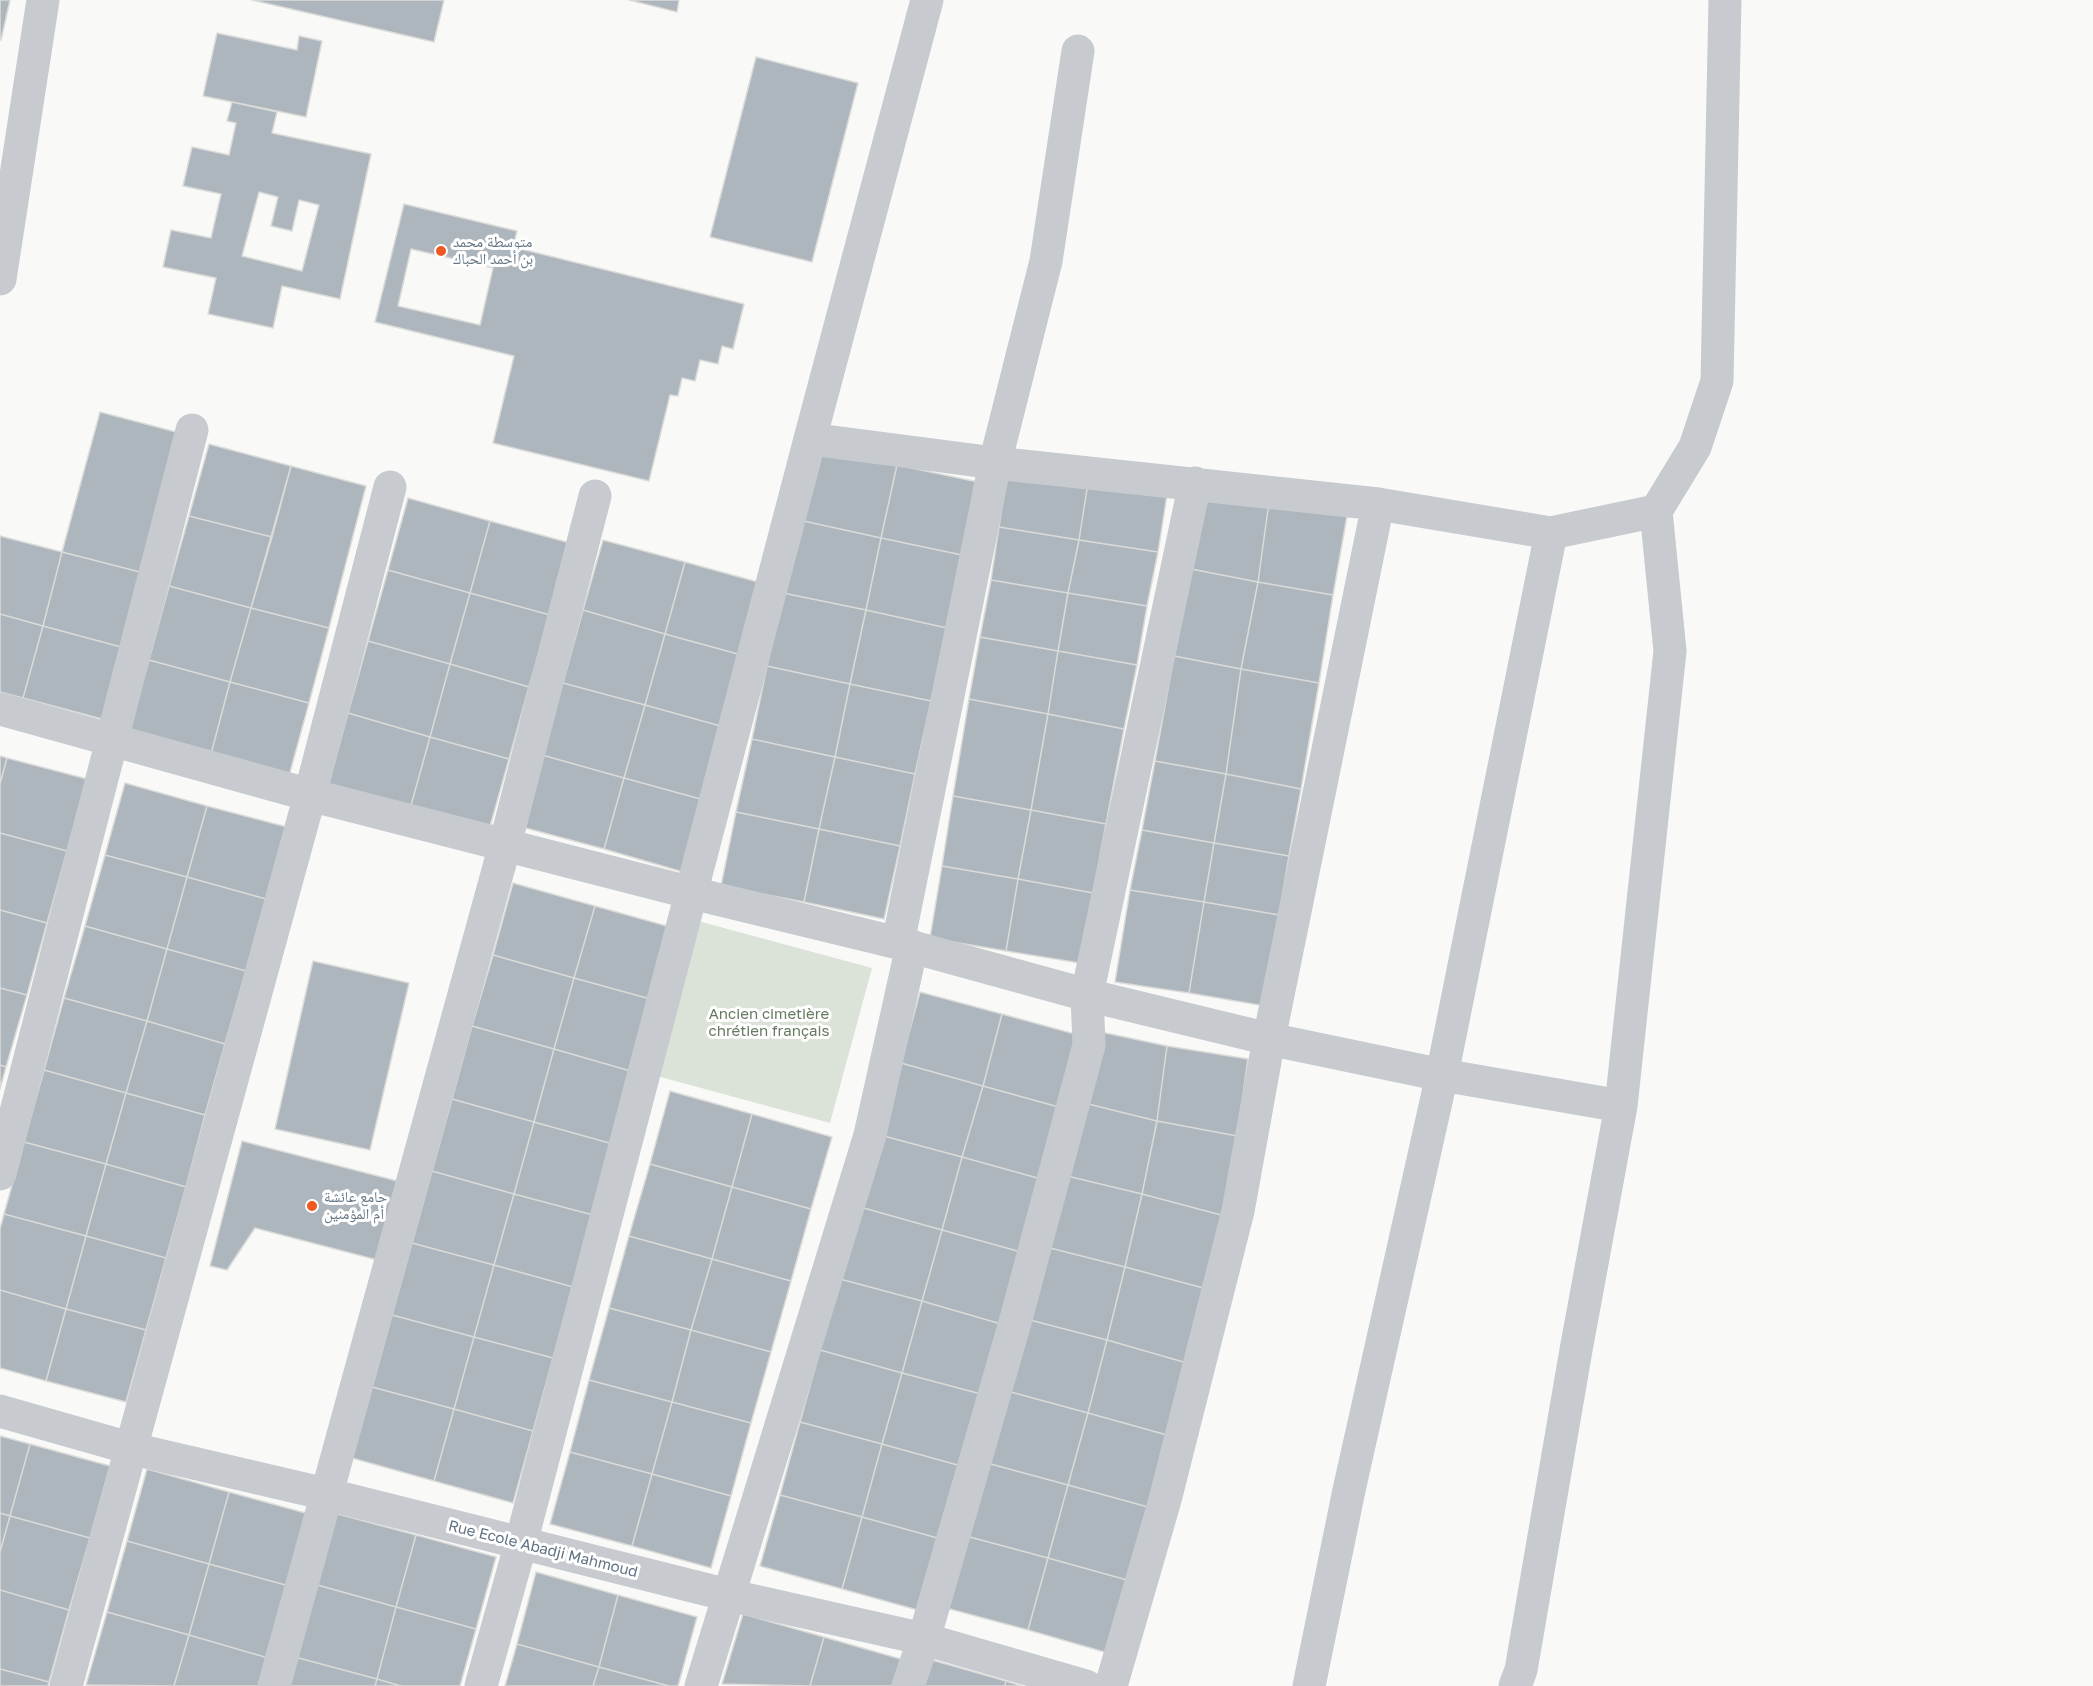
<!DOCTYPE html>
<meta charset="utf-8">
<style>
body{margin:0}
canvas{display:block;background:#f9f9f7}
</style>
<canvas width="2093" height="1686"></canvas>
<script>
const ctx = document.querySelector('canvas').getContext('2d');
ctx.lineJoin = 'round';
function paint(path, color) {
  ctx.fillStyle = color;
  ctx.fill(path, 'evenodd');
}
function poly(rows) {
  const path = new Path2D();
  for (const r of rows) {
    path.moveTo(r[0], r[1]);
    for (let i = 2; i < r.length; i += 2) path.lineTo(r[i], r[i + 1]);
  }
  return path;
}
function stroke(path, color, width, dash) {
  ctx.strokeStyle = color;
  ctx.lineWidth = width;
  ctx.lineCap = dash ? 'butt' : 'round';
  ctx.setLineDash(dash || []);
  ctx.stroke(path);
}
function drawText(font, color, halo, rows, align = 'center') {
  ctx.font = font + ' "Golos Text","Noto Naskh Arabic",sans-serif';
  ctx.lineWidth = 6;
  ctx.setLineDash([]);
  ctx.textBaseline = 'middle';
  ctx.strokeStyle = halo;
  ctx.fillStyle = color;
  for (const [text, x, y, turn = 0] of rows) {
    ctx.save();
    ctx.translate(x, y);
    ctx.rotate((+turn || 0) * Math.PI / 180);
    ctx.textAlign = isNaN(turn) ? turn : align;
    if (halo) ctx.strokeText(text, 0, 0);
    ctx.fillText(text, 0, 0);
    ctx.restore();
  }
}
const green = poly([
 [698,921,872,968,830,1123,657,1076]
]);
const building = poly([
 [0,0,10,0,1,40,0,40,0,0],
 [252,0,444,0,434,42,252,0],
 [629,0,679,0,677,12,629,0],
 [217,33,297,50,299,36,322,41,306,117,203,96,217,33],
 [756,57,858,83,812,262,710,237,756,57],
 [232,102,277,112,272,133,371,154,340,299,282,286,273,328,208,314,216,278,163,267,171,230,211,238,221,194,183,186,192,147,229,155,236,123,227,121,232,102],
 [259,192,278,197,271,226,292,231,299,200,319,205,302,271,242,256,259,192],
 [404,204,517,231,513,247,744,304,733,349,722,346,718,364,700,360,695,381,682,378,678,396,670,395,649,481,493,443,514,356,375,322,404,204],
 [411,249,493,268,480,325,398,306,411,249],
 [100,412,176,432,140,572,62,552,100,412],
 [209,444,291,466,272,537,189,516,209,444],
 [814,448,897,465,881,538,799,520,814,448],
 [897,465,978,482,962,555,881,538,897,465],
 [291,466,366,486,329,628,251,608,291,466],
 [1008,469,1088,483,1079,540,999,527,1008,469],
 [1088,483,1167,495,1158,552,1079,540,1088,483],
 [1203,493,1269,502,1258,582,1191,569,1203,493],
 [408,498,490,521,470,593,388,570,408,498],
 [1269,502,1347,516,1333,595,1258,582,1269,502],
 [189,516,272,537,251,608,169,586,189,516],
 [799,520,881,538,866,610,783,593,799,520],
 [490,521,570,543,550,615,470,593,490,521],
 [999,527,1079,540,1068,593,991,580,999,527],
 [0,536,62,552,43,626,0,614,0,536],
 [881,538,962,555,947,628,866,610,881,538],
 [603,540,685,562,665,634,583,610,603,540],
 [1079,540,1158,552,1147,606,1068,593,1079,540],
 [62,552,140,572,121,647,43,626,62,552],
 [685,562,765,584,745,656,665,634,685,562],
 [1191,569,1258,582,1241,669,1174,656,1191,569],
 [388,570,470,593,450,664,368,641,388,570],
 [991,580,1068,593,1058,651,980,637,991,580],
 [1258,582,1333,595,1319,683,1241,669,1258,582],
 [169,586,251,608,230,682,149,660,169,586],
 [470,593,550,615,529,687,450,664,470,593],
 [783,593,866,610,850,684,767,666,783,593],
 [1068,593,1147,606,1137,665,1058,651,1068,593],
 [251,608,329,628,309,703,230,682,251,608],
 [583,610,665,634,645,705,563,683,583,610],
 [866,610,947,628,931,701,850,684,866,610],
 [0,614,43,626,23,698,0,692,0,614],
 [43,626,121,647,102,719,23,698,43,626],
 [665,634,745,656,724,727,645,705,665,634],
 [980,637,1058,651,1048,714,969,699,980,637],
 [368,641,450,664,430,737,348,713,368,641],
 [1058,651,1137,665,1124,729,1048,714,1058,651],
 [1174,656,1241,669,1226,774,1155,761,1174,656],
 [149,660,230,682,211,754,128,731,149,660],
 [450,664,529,687,509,759,430,737,450,664],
 [767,666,850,684,835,757,752,739,767,666],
 [1241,669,1319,683,1301,789,1226,774,1241,669],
 [230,682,309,703,289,776,211,754,230,682],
 [563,683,645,705,624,778,542,755,563,683],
 [850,684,931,701,915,774,835,757,850,684],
 [969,699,1048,714,1031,810,953,796,969,699],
 [645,705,724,727,704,800,624,778,645,705],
 [348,713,430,737,410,809,328,786,348,713],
 [1048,714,1124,729,1106,824,1031,810,1048,714],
 [430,737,509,759,489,830,410,809,430,737],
 [752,739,835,757,819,829,736,812,752,739],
 [542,755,624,778,604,849,522,827,542,755],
 [0,756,7,758,0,784,0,756],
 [835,757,915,774,900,846,819,829,835,757],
 [7,758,87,779,67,851,0,833,0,784,7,758],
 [1155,761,1226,774,1214,843,1142,830,1155,761],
 [1226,774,1301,789,1289,856,1214,843,1226,774],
 [624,778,704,800,683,872,604,849,624,778],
 [125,783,207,806,187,877,105,855,125,783],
 [953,796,1031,810,1018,879,942,866,953,796],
 [207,806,287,827,266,899,187,877,207,806],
 [1031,810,1106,824,1093,893,1018,879,1031,810],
 [736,812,819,829,804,902,721,886,736,812],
 [819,829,900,846,884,919,804,902,819,829],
 [1142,830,1214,843,1204,902,1130,890,1142,830],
 [0,833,67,851,47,923,0,910,0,833],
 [1214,843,1289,856,1279,915,1204,902,1214,843],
 [105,855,187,877,167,949,85,926,105,855],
 [942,866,1018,879,1006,951,930,938,942,866],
 [187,877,266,899,246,971,167,949,187,877],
 [1018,879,1093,893,1080,963,1006,951,1018,879],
 [513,883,595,906,574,978,493,955,513,883],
 [1130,890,1204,902,1189,993,1115,982,1130,890],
 [1204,902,1279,915,1265,1006,1189,993,1204,902],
 [595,906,674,928,654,1000,574,978,595,906],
 [0,910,47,923,27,995,0,988,0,910],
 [85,926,167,949,147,1021,64,998,85,926],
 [167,949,246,971,225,1044,147,1021,167,949],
 [493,955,574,978,554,1049,472,1026,493,955],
 [313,961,409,983,370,1150,275,1129,313,961],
 [574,978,654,1000,634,1072,554,1049,574,978],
 [0,988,27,995,6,1067,0,1065,0,988],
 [920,992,1002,1014,983,1086,901,1063,920,992],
 [64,998,147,1021,126,1093,44,1070,64,998],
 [1002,1014,1082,1036,1062,1108,983,1086,1002,1014],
 [147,1021,225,1044,205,1115,126,1093,147,1021],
 [472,1026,554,1049,534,1122,452,1099,472,1026],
 [1101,1032,1167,1046,1157,1121,1084,1103,1101,1032],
 [1167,1046,1248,1059,1237,1136,1157,1121,1167,1046],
 [554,1049,634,1072,613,1144,534,1122,554,1049],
 [901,1063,983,1086,962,1157,880,1135,901,1063],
 [0,1065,6,1067,0,1089,0,1065],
 [44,1070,126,1093,106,1164,24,1142,44,1070],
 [983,1086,1062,1108,1041,1179,962,1157,983,1086],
 [670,1091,752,1114,732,1187,650,1164,670,1091],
 [126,1093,205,1115,186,1187,106,1164,126,1093],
 [452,1099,534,1122,514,1194,432,1171,452,1099],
 [1084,1103,1157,1121,1142,1194,1063,1175,1084,1103],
 [752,1114,832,1137,811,1209,732,1187,752,1114],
 [1157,1121,1237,1136,1225,1216,1142,1194,1157,1121],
 [534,1122,613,1144,593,1215,514,1194,534,1122],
 [880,1135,962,1157,942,1230,860,1207,880,1135],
 [242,1141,405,1183,385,1262,255,1228,227,1270,210,1266,242,1141],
 [24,1142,106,1164,86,1236,4,1214,24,1142],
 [962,1157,1041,1179,1021,1252,942,1230,962,1157],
 [106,1164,186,1187,166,1258,86,1236,106,1164],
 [650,1164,732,1187,712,1259,629,1236,650,1164],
 [432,1171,514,1194,494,1265,412,1243,432,1171],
 [1063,1175,1142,1194,1125,1267,1046,1247,1063,1175],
 [732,1187,811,1209,791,1281,712,1259,732,1187],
 [514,1194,593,1215,573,1287,494,1265,514,1194],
 [1142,1194,1225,1216,1207,1289,1125,1267,1142,1194],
 [860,1207,942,1230,922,1301,840,1279,860,1207],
 [4,1214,86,1236,66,1309,0,1290,0,1229,4,1214],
 [942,1230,1021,1252,1001,1324,922,1301,942,1230],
 [86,1236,166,1258,146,1330,66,1309,86,1236],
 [629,1236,712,1259,691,1330,609,1308,629,1236],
 [412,1243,494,1265,474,1337,392,1315,412,1243],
 [1046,1247,1125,1267,1107,1340,1026,1319,1046,1247],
 [712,1259,791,1281,771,1352,691,1330,712,1259],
 [494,1265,573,1287,553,1358,474,1337,494,1265],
 [1125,1267,1207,1289,1187,1363,1107,1340,1125,1267],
 [840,1279,922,1301,902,1373,820,1350,840,1279],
 [0,1290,66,1309,46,1381,0,1368,0,1290],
 [922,1301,1001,1324,981,1394,902,1373,922,1301],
 [609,1308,691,1330,672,1402,589,1380,609,1308],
 [66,1309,146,1330,126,1402,46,1381,66,1309],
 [392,1315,474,1337,454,1409,372,1387,392,1315],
 [1026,1319,1107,1340,1088,1413,1007,1391,1026,1319],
 [691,1330,771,1352,751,1423,672,1402,691,1330],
 [474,1337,553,1358,533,1431,454,1409,474,1337],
 [1107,1340,1187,1363,1167,1435,1088,1413,1107,1340],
 [820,1350,902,1373,882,1444,800,1422,820,1350],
 [902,1373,981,1394,961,1466,882,1444,902,1373],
 [589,1380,672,1402,652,1474,570,1452,589,1380],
 [372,1387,454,1409,434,1481,352,1458,372,1387],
 [1007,1391,1088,1413,1068,1485,987,1463,1007,1391],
 [672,1402,751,1423,731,1496,652,1474,672,1402],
 [454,1409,533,1431,513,1503,434,1481,454,1409],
 [1088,1413,1167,1435,1148,1507,1068,1485,1088,1413],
 [800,1422,882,1444,862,1517,780,1495,800,1422],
 [0,1436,30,1444,10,1516,0,1513,0,1436],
 [30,1444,110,1466,90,1538,10,1516,30,1444],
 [882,1444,961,1466,941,1539,862,1517,882,1444],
 [570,1452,652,1474,632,1546,550,1524,570,1452],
 [987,1463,1068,1485,1048,1558,966,1536,987,1463],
 [147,1469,229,1492,209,1564,127,1541,147,1469],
 [652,1474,731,1496,711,1568,632,1546,652,1474],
 [1068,1485,1148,1507,1127,1580,1048,1558,1068,1485],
 [229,1492,309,1514,289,1586,209,1564,229,1492],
 [780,1495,862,1517,842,1589,760,1566,780,1495],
 [0,1513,10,1516,0,1552,0,1513],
 [334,1513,416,1535,396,1607,314,1584,334,1513],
 [10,1516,90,1538,69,1610,0,1590,0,1552,10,1516],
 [862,1517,941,1539,921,1611,842,1589,862,1517],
 [416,1535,496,1557,476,1629,396,1607,416,1535],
 [966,1536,1048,1558,1028,1630,946,1608,966,1536],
 [127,1541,209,1564,189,1635,107,1612,127,1541],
 [1048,1558,1127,1580,1108,1653,1028,1630,1048,1558],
 [209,1564,289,1586,268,1658,189,1635,209,1564],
 [536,1572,618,1595,599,1667,517,1644,536,1572],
 [314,1584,396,1607,377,1679,295,1657,314,1584],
 [0,1590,69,1610,49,1682,0,1669,0,1590],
 [618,1595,697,1617,678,1686,669,1686,599,1667,618,1595],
 [396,1607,476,1629,460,1686,401,1686,377,1679,396,1607],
 [107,1612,189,1635,174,1686,86,1685,107,1612],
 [743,1614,824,1637,810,1686,722,1684,743,1614],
 [189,1635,268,1658,260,1686,174,1686,189,1635],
 [824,1637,904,1660,896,1686,810,1686,824,1637],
 [517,1644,599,1667,593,1686,505,1686,517,1644],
 [295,1657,377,1679,375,1686,286,1686,295,1657],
 [925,1658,1006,1681,1005,1686,916,1686,925,1658],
 [599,1667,669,1686,593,1686,599,1667],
 [0,1669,49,1682,48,1686,0,1686,0,1669],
 [377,1679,401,1686,375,1686,377,1679],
 [1006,1681,1022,1686,1005,1686,1006,1681]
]);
const street = poly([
 [0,279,43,0],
 [810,439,995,463,1378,504,1551,533,1656,511,1695,447,1717,381,1725,0],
 [0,709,310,795,692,893,898,943,1087,995,1269,1039,1442,1075,1621,1106],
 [898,943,995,463,1046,261,1078,51],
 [0,1174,192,430],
 [0,1411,133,1449,326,1494,728,1595,924,1639,1086,1686],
 [66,1686,310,795,390,487],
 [274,1686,505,845,595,496],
 [481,1686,521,1543,810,439,927,0],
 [701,1686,870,1135,912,946],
 [908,1686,924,1639,1016,1319,1089,1045,1087,995,1195,483],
 [1111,1686,1165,1500,1238,1211,1269,1039,1378,504],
 [1309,1686,1349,1490,1442,1075,1551,533],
 [1515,1686,1521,1670,1576,1350,1621,1106,1670,651,1656,511]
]);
const markers = [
 [441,251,6,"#ef5821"],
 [312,1206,6,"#ef5821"]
];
const poiNames = [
 ["متوسطة محمد",453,242],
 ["بن أحمد الحباك",453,259],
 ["جامع عائشة",324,1197],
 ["أم المؤمنين",324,1214]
];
const parkNames = [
 ["Ancien cimetière",769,1014],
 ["chrétien français",769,1031]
];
const streetNames = [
 ["Rue Ecole Abadji Mahmoud",543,1549,14]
];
paint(green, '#dbe2d8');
paint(building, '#adb6bc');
stroke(building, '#dbdbd9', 1.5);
stroke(street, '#c7cbcf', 33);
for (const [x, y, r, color] of markers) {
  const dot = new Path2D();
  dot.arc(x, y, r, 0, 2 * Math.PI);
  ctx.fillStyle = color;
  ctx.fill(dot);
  stroke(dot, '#fff', 2);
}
drawText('15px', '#627484', '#fff', poiNames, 'left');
drawText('15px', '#667a62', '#fff', parkNames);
drawText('15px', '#627484', '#fff', streetNames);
</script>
